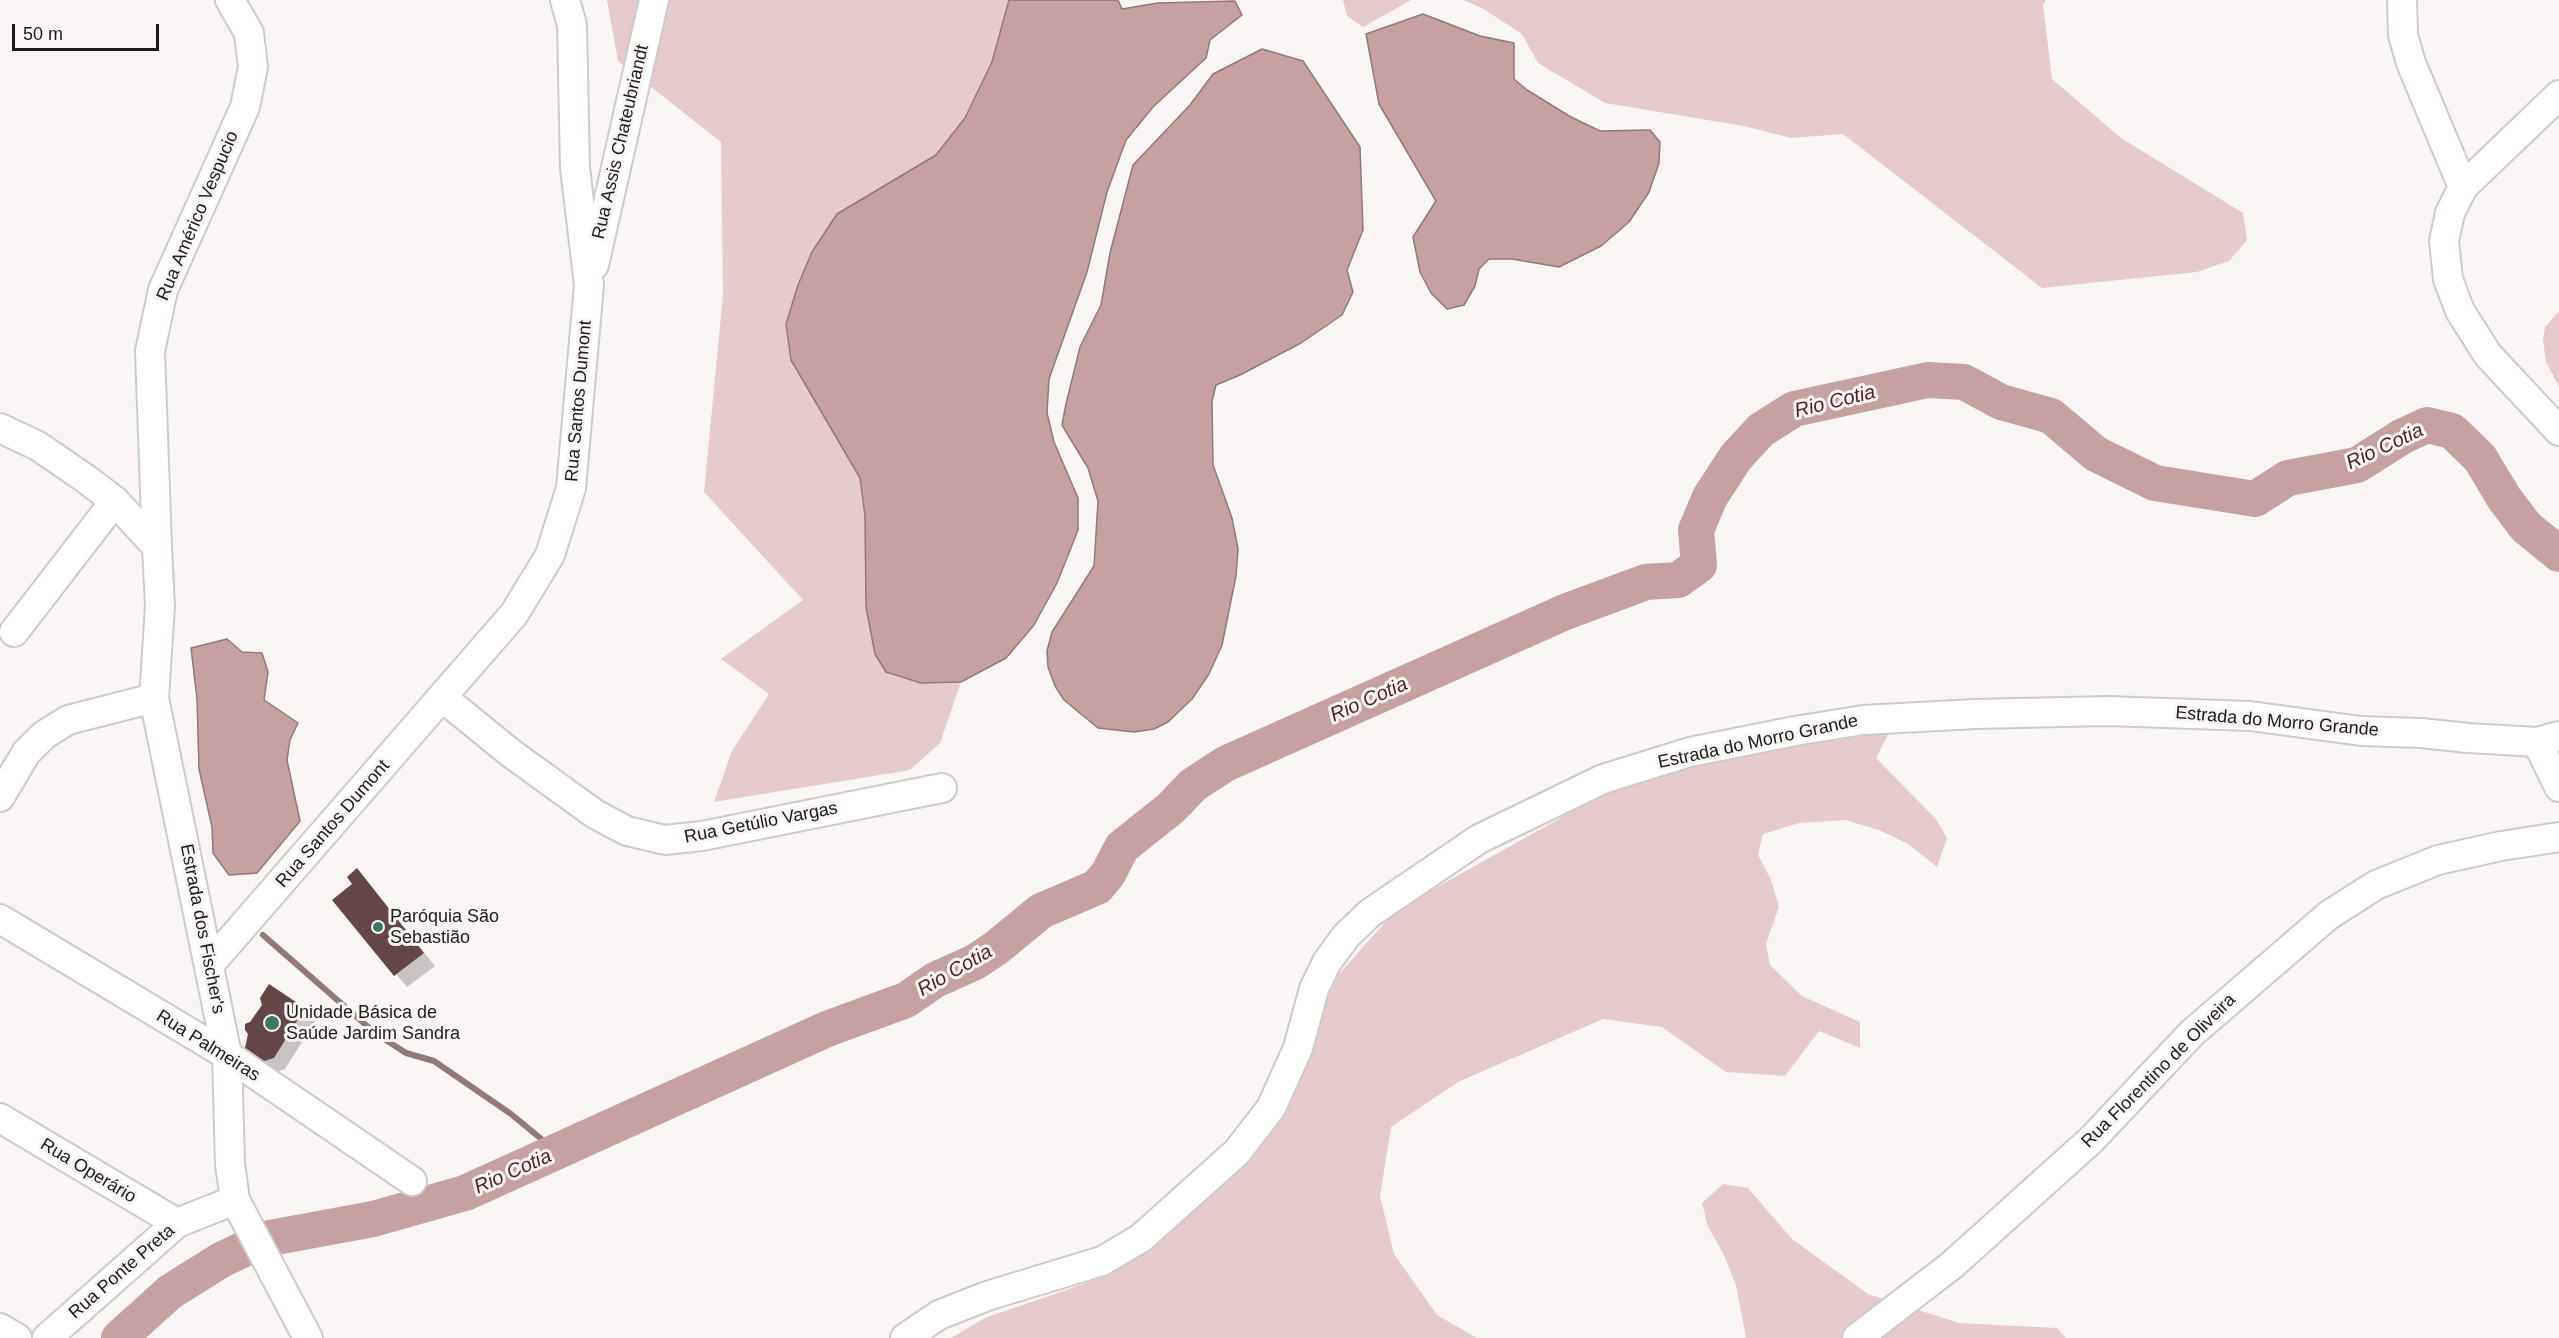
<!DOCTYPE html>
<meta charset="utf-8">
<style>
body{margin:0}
#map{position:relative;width:2559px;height:1338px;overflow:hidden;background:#faf5f5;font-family:Helvetica,sans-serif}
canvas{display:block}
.scale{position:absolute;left:12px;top:24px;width:147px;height:27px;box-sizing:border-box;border:3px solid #1c1b1b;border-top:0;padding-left:8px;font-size:18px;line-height:21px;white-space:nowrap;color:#1c1b1b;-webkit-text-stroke:4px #faf5f5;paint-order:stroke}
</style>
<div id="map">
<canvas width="2559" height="1338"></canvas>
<div class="scale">50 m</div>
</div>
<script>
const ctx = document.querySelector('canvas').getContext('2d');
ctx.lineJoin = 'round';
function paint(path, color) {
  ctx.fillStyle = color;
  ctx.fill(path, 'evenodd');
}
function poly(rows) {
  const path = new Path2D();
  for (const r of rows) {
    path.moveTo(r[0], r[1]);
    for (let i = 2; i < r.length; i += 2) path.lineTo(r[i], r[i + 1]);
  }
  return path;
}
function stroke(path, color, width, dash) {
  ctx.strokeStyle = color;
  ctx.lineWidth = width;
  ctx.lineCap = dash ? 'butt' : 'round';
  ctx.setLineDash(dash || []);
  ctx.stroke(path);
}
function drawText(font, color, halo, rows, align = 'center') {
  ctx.font = font + ' Helvetica,sans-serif';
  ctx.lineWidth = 6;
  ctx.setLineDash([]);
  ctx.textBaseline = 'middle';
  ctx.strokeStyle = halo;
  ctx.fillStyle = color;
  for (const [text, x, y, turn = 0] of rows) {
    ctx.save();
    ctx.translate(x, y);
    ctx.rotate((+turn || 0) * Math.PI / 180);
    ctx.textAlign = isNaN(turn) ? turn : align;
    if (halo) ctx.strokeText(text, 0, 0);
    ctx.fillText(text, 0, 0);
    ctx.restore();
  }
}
const green = poly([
 [607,0,1009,0,992,62,965,118,936,155,837,214,791,360,860,478,865,516,865,573,921,683,961,682,940,743,910,770,714,802,732,751,769,694,721,659,803,600,704,492,723,295,721,142,618,61],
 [1343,0,1411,0,1363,27,1347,16],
 [1463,0,2046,0,2043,5,2052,79,2121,138,2243,213,2247,240,2229,261,2197,272,2042,288,1843,134,1791,138,1744,126,1605,103,1538,63,1522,34,1482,8],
 [2559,311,2559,387,2546,362,2543,340,2545,327],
 [1896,719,1876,758,1936,819,1947,838,1937,867,1908,844,1879,830,1845,820,1799,823,1763,834,1758,855,1771,880,1779,907,1766,944,1770,965,1802,996,1860,1022,1860,1048,1819,1031,1785,1076,1726,1072,1662,1027,1603,1019,1458,1082,1391,1127,1380,1196,1394,1254,1437,1315,1477,1338,951,1338,985,1318,1112,1274,1252,1154,1339,974,1396,910,1659,763],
 [1723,1184,1748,1188,1792,1239,1868,1294,1959,1323,2057,1328,2066,1338,1746,1338,1736,1285,1723,1253,1708,1227,1702,1203]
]);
const water = poly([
 [1009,0,1118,0,1122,9,1158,3,1235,1,1242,15,1210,40,1206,58,1153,107,1126,140,1107,192,1087,272,1049,379,1047,413,1054,442,1078,498,1078,530,1057,583,1034,625,1006,658,961,682,921,683,886,672,875,654,866,607,865,516,860,478,791,360,786,324,798,285,812,252,837,214,936,155,965,118,992,62,1009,0],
 [1423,14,1480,36,1514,43,1514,79,1527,90,1571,117,1600,131,1650,130,1660,142,1659,163,1649,192,1629,222,1601,246,1559,267,1512,259,1489,259,1479,269,1475,286,1464,305,1447,309,1431,293,1420,272,1413,237,1436,201,1379,104,1366,34,1423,14],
 [1262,49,1303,61,1360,147,1363,230,1347,270,1353,292,1342,315,1301,343,1240,375,1216,385,1212,401,1213,465,1232,518,1238,549,1236,576,1222,645,1209,674,1192,699,1168,722,1154,729,1134,732,1098,728,1064,700,1055,686,1048,667,1047,651,1052,632,1094,566,1098,501,1088,468,1062,425,1066,404,1080,347,1101,305,1110,253,1133,165,1190,105,1213,74,1262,49],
 [227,639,242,652,262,653,268,672,264,700,298,723,290,740,287,760,300,821,257,873,229,875,213,853,212,827,199,769,197,699,191,648,227,639]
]);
const shadow = poly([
 [357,870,435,966,407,987,334,900,354,884],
 [304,1009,316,1020,285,1069,277,1072,247,1048,250,1034]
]);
const stream = poly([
 [263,935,375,1033,406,1053,434,1061,511,1114,545,1142,546,1156]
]);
const river = poly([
 [119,1338,170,1292,221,1260,265,1239,373,1219,465,1193,827,1029,906,1000,935,980,975,962,996,948,1041,911,1097,887,1108,874,1122,847,1171,808,1193,785,1225,764,1565,612,1646,582,1678,580,1699,565,1696,530,1710,497,1736,457,1761,430,1794,409,1928,380,1964,382,2001,402,2051,416,2096,454,2155,483,2255,499,2288,478,2357,465,2403,436,2427,425,2452,431,2480,458,2504,498,2526,527,2559,554]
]);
const building = poly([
 [357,868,424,953,394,976,332,900,352,884,347,877],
 [269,984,305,1008,274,1058,264,1061,245,1048,248,1034,245,1030,245,1024,250,1022,262,1005,260,998]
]);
const minor = poly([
 [2402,0,2403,35,2411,63,2463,187],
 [2559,95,2463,187,2450,213,2444,241,2448,279,2460,311,2488,355,2559,431],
 [594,265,654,0],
 [0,428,38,446,86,479,115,501,157,547,160,606,154,698],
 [157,547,150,351,163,290,245,107,253,67,249,33,230,0],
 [14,632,115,501],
 [443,698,512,754,595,814,627,831,665,840,702,836,942,788],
 [2537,742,2559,787],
 [0,797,26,753,44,735,68,720,154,698,227,1055,230,1164,235,1200,308,1338],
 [0,919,227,1055,412,1181],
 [209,965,514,614,550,555,571,488,589,285,575,168,572,25,565,0],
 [0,1118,177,1223],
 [0,1328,17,1338],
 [47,1338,177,1223,235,1200],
 [905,1338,939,1315,987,1296,1102,1261,1141,1238,1237,1152,1271,1108,1298,1048,1314,989,1327,962,1346,936,1370,913,1479,839,1603,779,1690,752,1795,731,1863,720,1975,714,2108,711,2250,716,2361,731,2421,733,2468,738,2537,742,2559,736],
 [1857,1338,1952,1265,2091,1140,2192,1033,2329,915,2376,885,2438,860,2501,846,2559,837]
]);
const markers = [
 [378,927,6,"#3c7964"],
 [272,1023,8,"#3c7964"]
];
const streetNames = [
 ["Rua Assis Chateubriandt",621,142,-77],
 ["Rua Américo Vespucio",198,216,-67],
 ["Rua Santos Dumont",579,401,-85],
 ["Estrada do Morro Grande",2277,722,5],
 ["Estrada do Morro Grande",1758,742,-12],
 ["Rua Getúlio Vargas",761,823,-11],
 ["Rua Santos Dumont",333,824,-49],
 ["Estrada dos Fischer's",202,929,79],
 ["Rua Palmeiras",208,1046,32],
 ["Rua Florentino de Oliveira",2159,1071,-45],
 ["Rua Operário",88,1171,31],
 ["Rua Ponte Preta",122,1272,-41]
];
const poiNames = [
 ["Paróquia São",390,917],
 ["Sebastião",390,938],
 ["Unidade Básica de",286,1013],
 ["Saúde Jardim Sandra",286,1034]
];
const waterNames = [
 ["Rio Cotia",1835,402,-14],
 ["Rio Cotia",2385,447,-25],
 ["Rio Cotia",1369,700,-24],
 ["Rio Cotia",955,971,-30],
 ["Rio Cotia",513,1172,-24]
];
paint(green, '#e5cbcb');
paint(water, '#c6a1a1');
stroke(water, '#937979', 1.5);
paint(shadow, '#0003');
stroke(stream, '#937979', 6);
stroke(river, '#c6a1a1', 36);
paint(building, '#654646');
stroke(minor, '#cfcaca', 32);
stroke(minor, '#fff', 28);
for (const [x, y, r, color] of markers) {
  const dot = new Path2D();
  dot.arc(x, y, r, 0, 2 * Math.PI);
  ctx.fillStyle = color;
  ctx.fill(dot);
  stroke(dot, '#faf5f5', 2);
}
drawText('18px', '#1c1b1b', '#faf5f5', streetNames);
drawText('18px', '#1c1b1b', '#faf5f5', poiNames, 'left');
drawText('italic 20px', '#501f22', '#faf5f5', waterNames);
</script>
